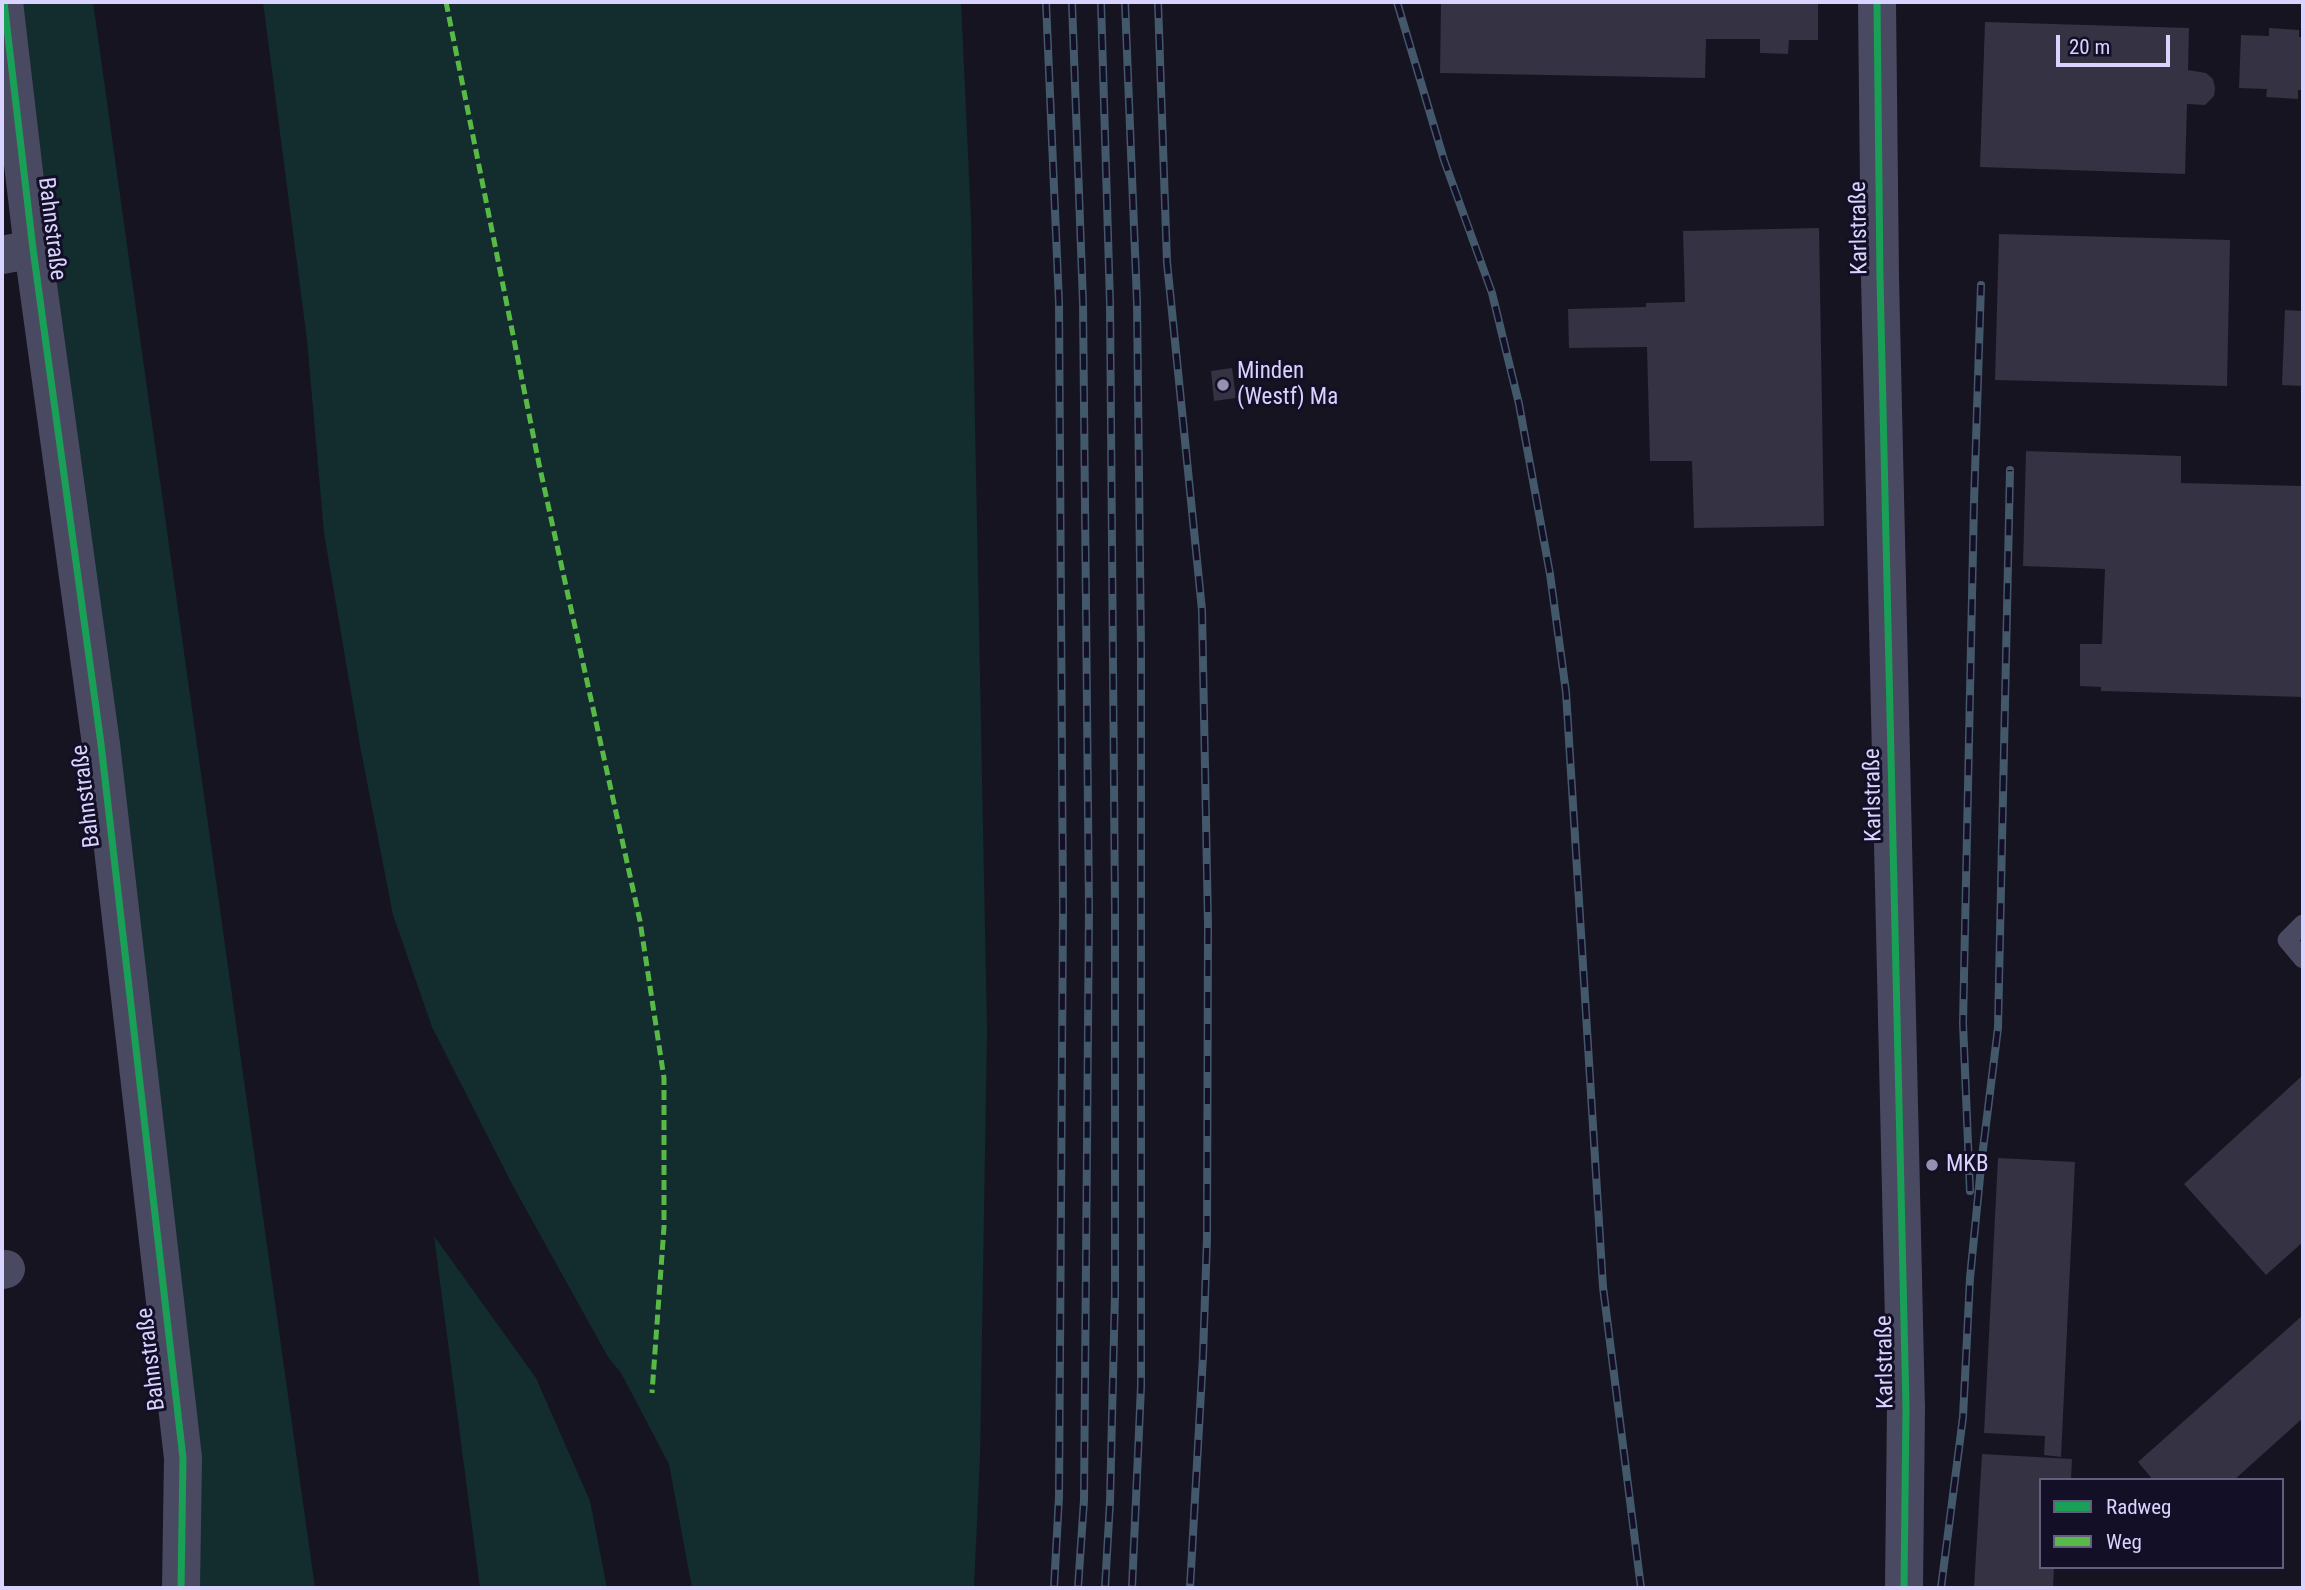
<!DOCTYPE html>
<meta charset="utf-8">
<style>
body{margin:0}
#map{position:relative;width:2305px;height:1590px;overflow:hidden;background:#161421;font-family:"Roboto Condensed",sans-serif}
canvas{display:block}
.frame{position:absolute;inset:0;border:4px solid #d9d4ff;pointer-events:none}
.legend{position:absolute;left:2039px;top:1478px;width:245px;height:91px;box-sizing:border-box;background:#130f26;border:2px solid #625e7d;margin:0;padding:9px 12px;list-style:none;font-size:21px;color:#d9d4ff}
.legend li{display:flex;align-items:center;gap:14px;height:35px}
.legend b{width:35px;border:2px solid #625e7d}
.scale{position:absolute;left:2056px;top:35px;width:114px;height:32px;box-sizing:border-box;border:4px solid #d9d4ff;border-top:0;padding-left:9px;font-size:21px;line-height:24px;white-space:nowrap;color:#d9d4ff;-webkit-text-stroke:5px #130f26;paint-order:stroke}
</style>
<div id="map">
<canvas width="2305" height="1590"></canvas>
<div class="frame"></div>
<ul class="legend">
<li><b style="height:9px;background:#1a9f57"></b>Radweg</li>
<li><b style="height:9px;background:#58b947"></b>Weg</li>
</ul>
<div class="scale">20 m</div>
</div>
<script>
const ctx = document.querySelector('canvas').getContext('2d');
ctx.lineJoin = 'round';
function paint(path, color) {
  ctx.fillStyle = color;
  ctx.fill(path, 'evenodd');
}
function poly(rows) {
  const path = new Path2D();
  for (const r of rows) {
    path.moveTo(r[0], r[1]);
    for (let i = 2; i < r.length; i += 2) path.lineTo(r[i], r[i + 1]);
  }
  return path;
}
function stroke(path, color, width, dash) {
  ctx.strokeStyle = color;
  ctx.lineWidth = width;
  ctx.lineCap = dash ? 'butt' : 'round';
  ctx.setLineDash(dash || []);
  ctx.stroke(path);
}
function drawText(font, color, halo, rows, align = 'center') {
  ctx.font = font + ' "Roboto Condensed",sans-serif';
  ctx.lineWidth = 6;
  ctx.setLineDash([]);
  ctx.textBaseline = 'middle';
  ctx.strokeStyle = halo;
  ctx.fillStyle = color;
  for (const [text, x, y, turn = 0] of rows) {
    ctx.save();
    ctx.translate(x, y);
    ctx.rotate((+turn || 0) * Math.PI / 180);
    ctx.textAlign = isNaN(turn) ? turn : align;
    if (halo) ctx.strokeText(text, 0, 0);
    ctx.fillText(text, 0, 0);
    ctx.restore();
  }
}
const green = poly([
 [21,2,93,2,315,1588,182,1588],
 [263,2,961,2,971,219,987,1030,980,1457,974,1588,692,1588,669,1464,621,1373,608,1357,513,1186,432,1027,393,915,361,751,324,533,307,340],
 [434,1236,536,1378,590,1501,607,1588,480,1588]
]);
const building = poly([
 [1441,2,1818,2,1818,40,1789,40,1788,54,1760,53,1760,39,1706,39,1705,78,1440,73],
 [1985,22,2189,28,2188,70,2206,73,2213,79,2215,88,2214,96,2205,105,2187,104,2185,174,1980,167],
 [2269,28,2299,30,2299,37,2303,37,2303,90,2298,90,2298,99,2266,97,2267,89,2239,88,2241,35,2269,36],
 [1819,228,1824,526,1694,528,1692,461,1650,461,1647,347,1569,348,1568,309,1646,307,1646,303,1685,302,1683,231],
 [1999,234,2230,240,2227,386,1995,380],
 [2285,310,2303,311,2303,386,2282,385],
 [1232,368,1236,398,1214,401,1211,371],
 [2026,451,2181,456,2181,483,2303,486,2303,697,2101,691,2101,687,2080,686,2080,644,2102,644,2105,569,2023,566],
 [2303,1075,2303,1242,2266,1275,2184,1184],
 [1998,1158,2075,1162,2061,1457,2044,1455,2045,1436,1984,1433],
 [2303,1315,2303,1418,2234,1480,2153,1480,2138,1462],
 [1982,1454,2072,1459,2071,1480,2041,1480,2041,1567,2054,1567,2053,1588,1974,1588]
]);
const service = poly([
 [2303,924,2287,940,2303,959]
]);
const minor = poly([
 [4,2,33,249,101,744,183,1458,181,1588],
 [2,255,33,249],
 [2,1270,6,1269]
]);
const tertiary = poly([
 [1877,2,1880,278,1906,1408,1904,1588]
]);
const rail = poly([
 [1046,2,1059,303,1063,911,1059,1497,1054,1588],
 [1072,2,1083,303,1089,909,1084,1500,1078,1588],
 [1101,2,1110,303,1115,906,1115,1293,1110,1502,1105,1588],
 [1125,2,1137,302,1141,649,1141,1386,1132,1588],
 [1158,2,1167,262,1202,610,1208,925,1207,1238,1203,1356,1190,1588],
 [1397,2,1444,160,1492,293,1519,404,1550,574,1566,692,1603,1287,1641,1588],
 [1970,1191,1963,1023,1974,502,1981,285],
 [1941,1588,1963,1417,1970,1278,1982,1157,1998,1028,2010,470]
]);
const quiet = poly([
 [446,2,539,464,640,921,664,1078,664,1227,652,1393]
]);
const cycleway = poly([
 [4,2,33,249,101,744,183,1458,181,1588],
 [1877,2,1880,278,1906,1408,1904,1588]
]);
const markers = [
 [1223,385,7,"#9591b1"],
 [1932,1165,7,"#9591b1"]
];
const streetNames = [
 ["Karlstraße",1860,228,-91],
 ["Bahnstraße",51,229,83],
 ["Karlstraße",1874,795,-91],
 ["Bahnstraße",87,796,-97],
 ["Bahnstraße",152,1359,-97],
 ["Karlstraße",1886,1362,-91]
];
const poiNames = [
 ["Minden",1237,372],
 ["(Westf) Ma",1237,398],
 ["MKB",1946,1165]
];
paint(green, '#132c2d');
paint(building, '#343243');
stroke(service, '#4a4962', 19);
stroke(minor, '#4a4962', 38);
stroke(tertiary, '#4a4962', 38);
stroke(rail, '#43596b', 8);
stroke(rail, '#130f26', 5, [16]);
stroke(quiet, '#58b947', 5, [10, 5]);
stroke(cycleway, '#1a9f57', 7);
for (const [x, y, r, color] of markers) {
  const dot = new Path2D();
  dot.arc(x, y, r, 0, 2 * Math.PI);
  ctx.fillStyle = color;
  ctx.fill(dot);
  stroke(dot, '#130f26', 2.5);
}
drawText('23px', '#d9d4ff', '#130f26', streetNames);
drawText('23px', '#d9d4ff', '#130f26', poiNames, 'left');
</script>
